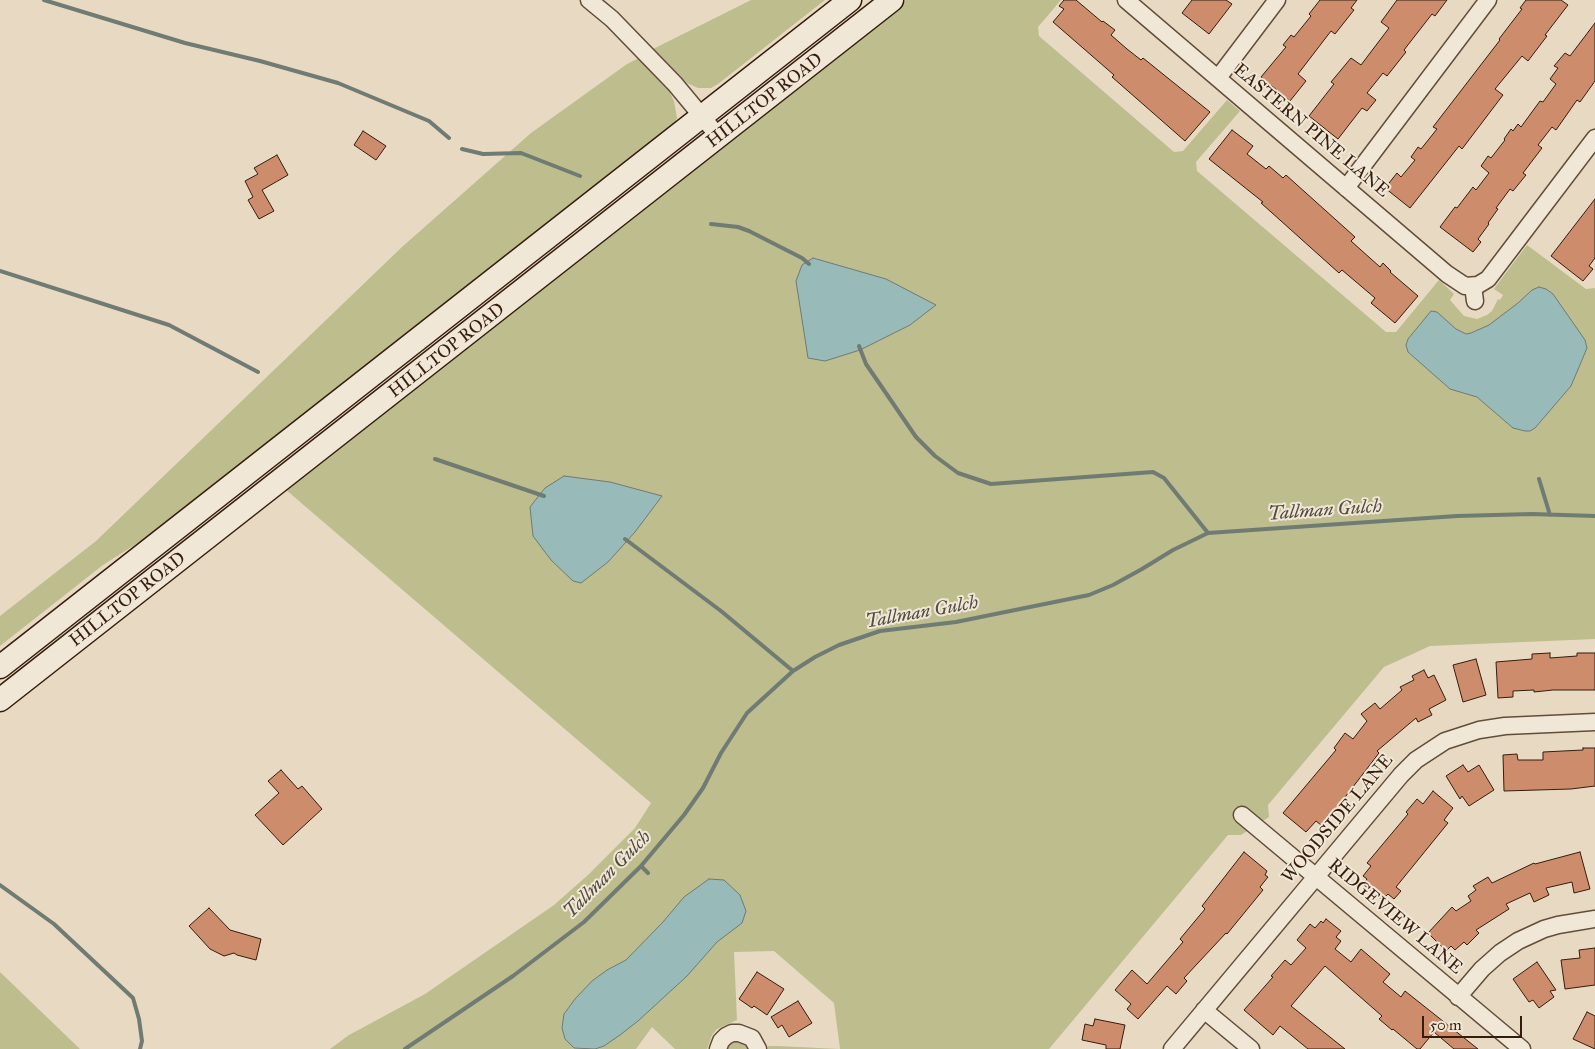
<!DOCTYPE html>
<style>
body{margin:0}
#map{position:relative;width:1595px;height:1049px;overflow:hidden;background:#e8dac2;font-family:"IM FELL Great Primer",serif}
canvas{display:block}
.scale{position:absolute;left:1422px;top:1016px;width:100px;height:22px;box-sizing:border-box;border:2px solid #351c0c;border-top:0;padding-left:6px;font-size:15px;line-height:18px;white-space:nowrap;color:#351c0c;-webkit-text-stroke:4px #f0e7d7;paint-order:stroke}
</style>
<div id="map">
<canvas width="1595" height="1049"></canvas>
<div class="scale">50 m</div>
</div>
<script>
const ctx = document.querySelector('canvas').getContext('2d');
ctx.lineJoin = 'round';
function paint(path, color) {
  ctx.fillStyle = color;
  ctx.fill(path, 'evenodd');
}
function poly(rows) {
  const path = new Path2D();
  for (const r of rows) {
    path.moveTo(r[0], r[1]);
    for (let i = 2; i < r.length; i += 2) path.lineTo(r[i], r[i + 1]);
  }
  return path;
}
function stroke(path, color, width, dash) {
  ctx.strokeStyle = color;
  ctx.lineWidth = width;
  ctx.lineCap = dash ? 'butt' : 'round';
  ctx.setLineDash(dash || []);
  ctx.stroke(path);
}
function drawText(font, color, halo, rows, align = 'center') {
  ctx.font = font + ' "IM FELL Great Primer",serif';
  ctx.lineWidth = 4;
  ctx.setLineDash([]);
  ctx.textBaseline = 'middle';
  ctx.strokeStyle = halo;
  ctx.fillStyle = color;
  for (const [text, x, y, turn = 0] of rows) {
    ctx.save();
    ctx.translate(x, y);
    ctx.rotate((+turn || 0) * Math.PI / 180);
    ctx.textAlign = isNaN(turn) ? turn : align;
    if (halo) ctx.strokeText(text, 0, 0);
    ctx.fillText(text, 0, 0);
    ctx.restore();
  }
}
const green = poly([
 [751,0,825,0,718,84,711,88,698,88,687,83,653,49],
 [906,0,1061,0,1038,27,1039,36,1174,152,1183,151,1227,100,1240,111,1196,162,1197,171,1386,332,1396,332,1439,280,1454,294,1450,300,1464,316,1477,319,1487,315,1492,311,1498,299,1500,300,1503,295,1494,289,1496,286,1527,245,1586,289,1595,288,1595,639,1430,646,1384,667,1268,805,1269,817,1241,835,1228,835,1049,1049,768,1049,768,1046,777,1046,840,1049,834,1003,774,951,734,952,737,1020,717,1029,712,1035,707,1049,675,1049,652,1027,636,1049,330,1049,349,1035,425,994,554,905,588,875,635,828,651,803,285,489,886,18],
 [639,58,668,89,674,101,677,118,670,132,169,523,103,565,0,646,0,616,96,541,402,247,531,133,627,64],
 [0,972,80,1049,0,1049],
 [738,1038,753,1049,723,1049,725,1046]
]);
const water = poly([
 [813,258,886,279,936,305,910,325,860,350,825,361,808,358,796,281,802,265,813,258],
 [1539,287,1546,289,1553,294,1585,340,1587,348,1571,386,1535,428,1530,431,1525,431,1513,428,1477,397,1450,389,1408,352,1406,345,1408,339,1431,311,1437,312,1456,329,1466,334,1471,333,1489,325,1518,303,1532,290,1539,287],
 [564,476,610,482,662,496,635,532,608,562,581,583,573,581,551,560,533,536,530,507,545,488,564,476],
 [709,879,724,880,740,895,746,911,742,923,717,942,687,976,638,1021,620,1035,604,1046,595,1049,574,1048,565,1039,562,1028,564,1014,575,999,592,981,607,970,626,960,663,922,684,897,709,879]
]);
const stream = poly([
 [44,0,185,43,260,61,338,83,429,121,449,138],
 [462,149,483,154,521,153,580,176],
 [711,224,738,227,749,231,802,258,809,264],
 [0,271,169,325,258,372],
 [859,346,866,364,916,437,935,456,958,473,991,484,1153,472,1164,478,1208,533],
 [435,459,544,496],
 [1539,479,1550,515],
 [625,539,721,611,793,671],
 [641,866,648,873],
 [0,885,54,924,133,998,139,1019,142,1041,140,1049],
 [405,1049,513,976,584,922,641,866,684,815,703,788,721,753,747,713,793,671,815,657,839,645,880,631,956,622,1089,595,1113,585,1142,569,1173,550,1208,533,1457,516,1532,514,1595,516]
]);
const building = poly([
 [1064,0,1076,0,1102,22,1103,21,1115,30,1111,35,1127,49,1141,60,1143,58,1210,112,1185,141,1112,77,1114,75,1053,22,1064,9,1059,6,1064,0],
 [1192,0,1226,0,1232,4,1209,34,1182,13,1192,0],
 [1320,0,1357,0,1351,8,1354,10,1335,34,1331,31,1298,74,1306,81,1290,101,1261,77,1286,47,1283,45,1291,35,1294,37,1311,16,1309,14,1320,0],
 [1397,0,1447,0,1435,16,1432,14,1404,50,1406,52,1387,76,1383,73,1367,93,1376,100,1367,111,1362,108,1338,139,1309,116,1334,84,1331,82,1351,58,1361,65,1389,28,1381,22,1397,0],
 [1526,0,1561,0,1568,5,1545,35,1547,36,1528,61,1522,56,1495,89,1503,95,1462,149,1459,146,1410,208,1385,188,1397,173,1401,177,1415,160,1411,157,1418,147,1421,149,1437,129,1433,127,1500,40,1499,39,1522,9,1520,8,1526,0],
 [1595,23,1595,81,1580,102,1577,100,1556,130,1552,127,1538,145,1542,148,1523,173,1526,175,1513,191,1510,189,1496,208,1498,209,1488,223,1489,224,1478,239,1481,242,1473,252,1440,227,1455,207,1457,208,1473,187,1476,190,1489,173,1481,166,1488,156,1491,158,1505,140,1504,139,1511,129,1513,131,1518,124,1521,127,1540,101,1543,102,1556,84,1550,79,1558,68,1554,66,1565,53,1570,56,1595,23],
 [1232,130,1253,146,1247,154,1266,169,1269,166,1283,178,1286,175,1355,237,1351,241,1380,267,1383,263,1391,271,1390,272,1418,296,1395,323,1371,303,1375,298,1342,270,1339,273,1261,203,1263,202,1209,159,1232,130],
 [363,131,386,146,376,160,354,145,363,131],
 [277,155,288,175,262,190,274,211,259,219,248,200,253,197,245,181,258,174,254,168,277,155],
 [1595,199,1595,258,1589,266,1593,269,1583,281,1551,256,1595,199],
 [1550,653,1550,658,1577,656,1577,653,1595,653,1595,690,1553,690,1534,692,1534,690,1513,691,1513,697,1498,698,1496,662,1532,659,1532,654,1550,653],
 [1476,659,1486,695,1463,702,1453,665,1476,659],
 [1424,670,1428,678,1434,675,1446,700,1429,709,1432,715,1418,722,1416,718,1377,751,1379,753,1336,809,1321,825,1316,821,1306,832,1283,813,1336,750,1334,748,1345,733,1353,739,1367,721,1361,714,1375,703,1380,709,1402,690,1400,687,1414,680,1412,676,1424,670],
 [1583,748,1595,748,1595,786,1571,789,1504,791,1503,755,1517,754,1518,760,1543,760,1543,752,1583,750,1583,748],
 [1463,765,1468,772,1479,765,1494,790,1469,806,1462,796,1460,799,1446,776,1463,765],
 [281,770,298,789,302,786,322,809,283,845,255,815,279,793,268,781,281,770],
 [1433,791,1453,808,1444,820,1448,823,1396,887,1401,891,1394,899,1388,894,1382,900,1363,884,1367,879,1363,876,1371,866,1367,863,1408,814,1406,812,1417,799,1423,804,1433,791],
 [1244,852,1267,871,1265,875,1268,877,1260,887,1263,890,1227,934,1226,933,1184,978,1187,981,1176,994,1167,986,1138,1019,1127,1009,1131,1004,1115,990,1132,970,1147,984,1183,942,1180,939,1205,909,1202,906,1244,852],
 [1580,852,1590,889,1574,893,1572,882,1546,888,1549,895,1534,902,1530,893,1506,904,1509,909,1476,930,1479,933,1467,945,1464,942,1455,950,1451,946,1446,951,1428,933,1452,907,1456,911,1471,901,1468,896,1476,890,1473,886,1488,877,1492,883,1534,863,1535,864,1580,852],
 [209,908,230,930,261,939,256,960,237,955,234,953,224,956,210,949,189,926,209,908],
 [1326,919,1341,931,1336,937,1341,941,1335,949,1351,962,1361,949,1390,974,1383,982,1401,997,1405,991,1478,1049,1454,1049,1434,1032,1420,1049,1417,1049,1393,1029,1392,1030,1379,1019,1382,1016,1325,966,1291,1006,1345,1049,1308,1049,1280,1026,1273,1035,1244,1010,1273,977,1271,976,1285,960,1291,965,1306,948,1297,940,1310,924,1315,928,1321,921,1323,923,1326,919],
 [1595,948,1595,985,1565,989,1561,960,1580,958,1579,950,1595,948],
 [1537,962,1556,990,1550,991,1554,997,1539,1008,1533,1000,1529,1002,1513,979,1537,962],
 [757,972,784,989,767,1015,754,1006,752,1008,739,999,757,972],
 [798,1001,812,1023,789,1037,782,1025,778,1028,771,1017,798,1001],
 [1587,1012,1595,1016,1595,1049,1573,1039,1587,1012],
 [1095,1019,1125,1025,1120,1049,1106,1049,1106,1045,1082,1040,1085,1024,1093,1026,1095,1019]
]);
const street = poly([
 [589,0,612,19,675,84,719,137],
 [1126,0,1447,274,1465,286,1478,285,1488,279,1595,138],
 [1218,78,1277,0],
 [1346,188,1488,0],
 [1473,286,1475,301],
 [1242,815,1522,1049],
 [1458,997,1482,969,1500,953,1518,941,1544,929,1558,925,1595,919],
 [1204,1010,1251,1049],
 [718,1049,721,1041,726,1036,732,1033,739,1033,752,1038,758,1049],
 [1172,1049,1401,775,1416,760,1445,741,1479,730,1505,726,1595,722]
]);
const secondary = poly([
 [0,667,850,0],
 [0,700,892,0]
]);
const streetNames = [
 ["HILLTOP ROAD",765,101,-38],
 ["EASTERN PINE LANE",1311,131,40],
 ["HILLTOP ROAD",447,351,-38],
 ["HILLTOP ROAD",128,600,-38],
 ["WOODSIDE LANE",1338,819,-50],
 ["RIDGEVIEW LANE",1395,917,40]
];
const waterNames = [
 ["Tallman Gulch",1325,511,-4],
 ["Tallman Gulch",922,613,-10],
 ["Tallman Gulch",608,875,-45]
];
paint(green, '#bdbd8e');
paint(water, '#98bab8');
stroke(water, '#707b73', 1);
stroke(stream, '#707b73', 4);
paint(building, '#cd8c6c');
stroke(building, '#351c0c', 1);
stroke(street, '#624c3a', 19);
stroke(secondary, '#351c0c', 25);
stroke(street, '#f0e7d7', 16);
stroke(secondary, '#f0e7d7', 22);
drawText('18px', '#351c0c', '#f0e7d7', streetNames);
drawText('italic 19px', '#534b40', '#f0e7d7', waterNames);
</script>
